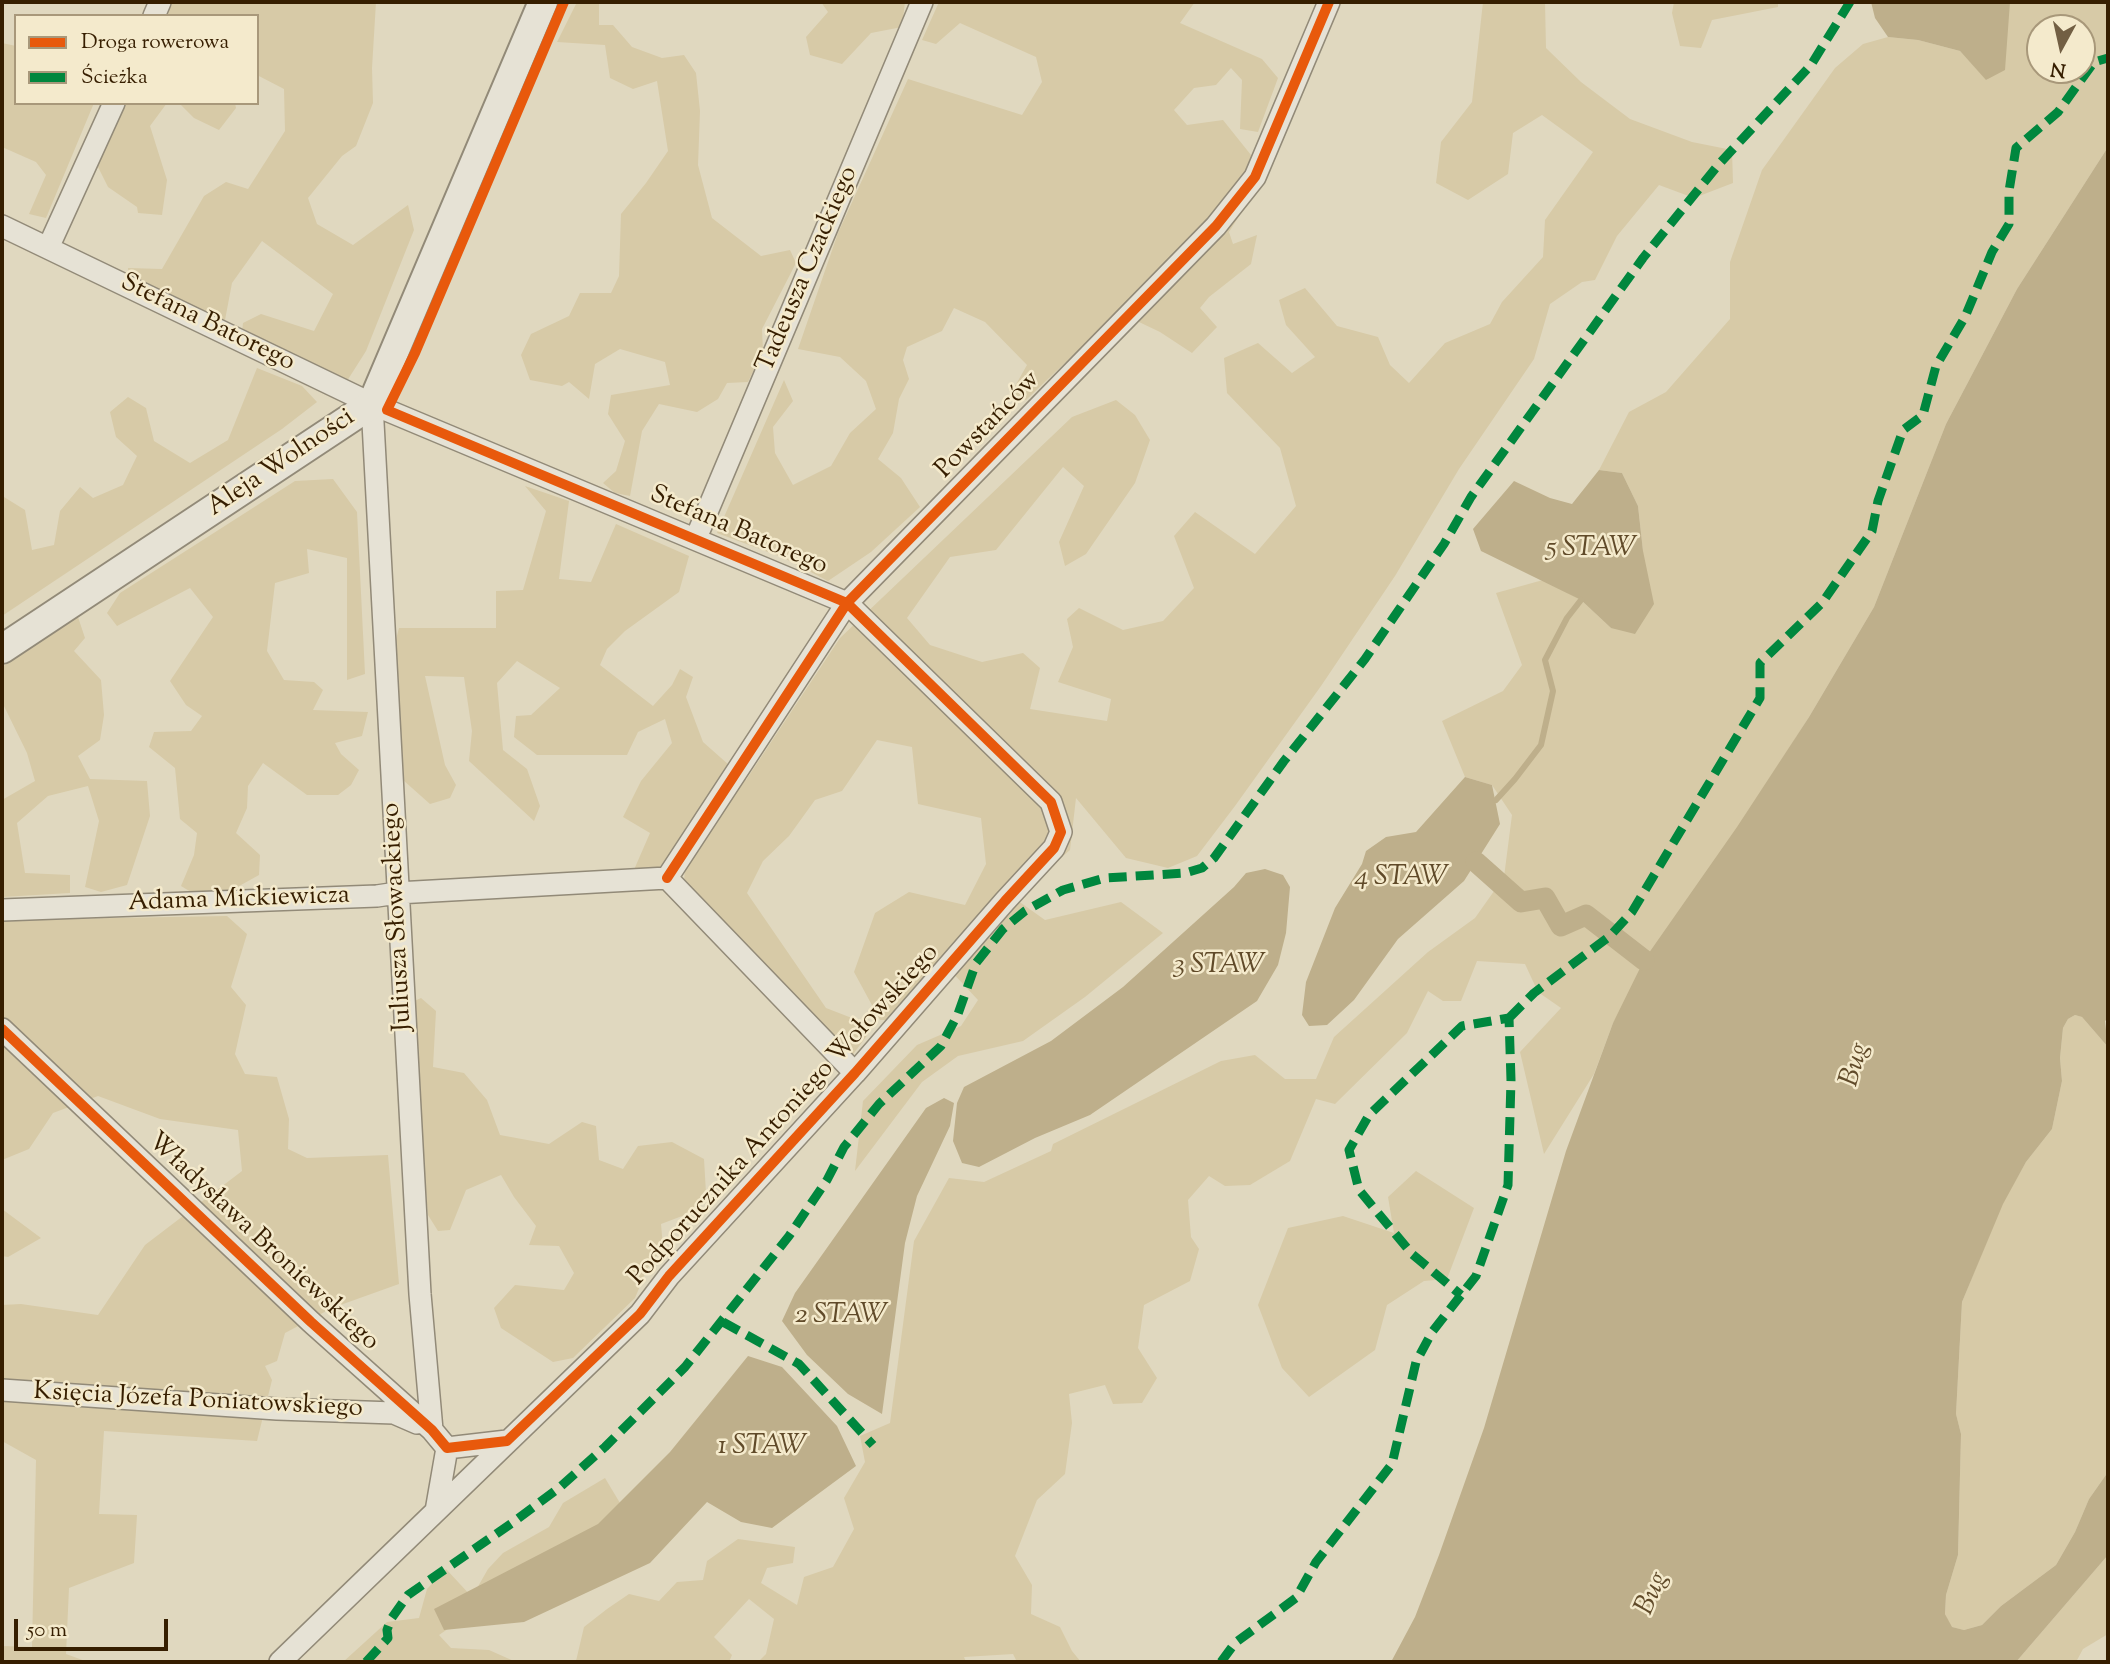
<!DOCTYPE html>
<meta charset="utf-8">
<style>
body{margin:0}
#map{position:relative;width:2110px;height:1664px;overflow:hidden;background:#e0d8bf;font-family:"Sorts Mill Goudy",serif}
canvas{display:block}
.frame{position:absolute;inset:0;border:4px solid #361e00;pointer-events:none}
.legend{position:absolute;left:14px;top:14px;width:245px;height:91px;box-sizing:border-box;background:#f4eacc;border:2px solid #a8987a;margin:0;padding:9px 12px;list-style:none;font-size:21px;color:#361e00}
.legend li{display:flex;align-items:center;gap:14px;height:35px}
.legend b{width:35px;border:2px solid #a8987a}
.north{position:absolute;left:2026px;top:14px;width:70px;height:70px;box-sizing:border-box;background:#f4eacc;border:2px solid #a8987a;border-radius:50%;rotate:188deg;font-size:19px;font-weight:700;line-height:28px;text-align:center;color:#361e00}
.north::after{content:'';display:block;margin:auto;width:24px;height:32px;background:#725f43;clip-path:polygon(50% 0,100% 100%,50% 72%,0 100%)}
.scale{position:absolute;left:14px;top:1619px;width:154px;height:32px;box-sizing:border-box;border:4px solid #361e00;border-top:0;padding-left:9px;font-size:21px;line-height:24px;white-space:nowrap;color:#361e00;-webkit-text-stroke:5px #f4eacc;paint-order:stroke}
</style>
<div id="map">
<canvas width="2110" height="1664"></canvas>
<div class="frame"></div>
<ul class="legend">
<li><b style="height:9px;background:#e8590c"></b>Droga rowerowa</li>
<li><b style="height:9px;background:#00873e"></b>Ścieżka</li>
</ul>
<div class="north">N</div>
<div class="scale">50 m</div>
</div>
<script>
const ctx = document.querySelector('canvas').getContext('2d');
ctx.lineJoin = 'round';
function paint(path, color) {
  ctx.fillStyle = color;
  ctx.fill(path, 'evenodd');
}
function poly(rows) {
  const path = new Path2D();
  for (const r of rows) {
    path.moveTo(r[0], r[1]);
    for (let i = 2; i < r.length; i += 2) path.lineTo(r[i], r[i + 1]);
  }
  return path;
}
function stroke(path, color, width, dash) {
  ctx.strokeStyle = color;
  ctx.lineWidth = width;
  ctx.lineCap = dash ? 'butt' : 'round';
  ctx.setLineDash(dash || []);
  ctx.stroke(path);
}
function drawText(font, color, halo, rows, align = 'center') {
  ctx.font = font + ' "Sorts Mill Goudy",serif';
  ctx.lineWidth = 5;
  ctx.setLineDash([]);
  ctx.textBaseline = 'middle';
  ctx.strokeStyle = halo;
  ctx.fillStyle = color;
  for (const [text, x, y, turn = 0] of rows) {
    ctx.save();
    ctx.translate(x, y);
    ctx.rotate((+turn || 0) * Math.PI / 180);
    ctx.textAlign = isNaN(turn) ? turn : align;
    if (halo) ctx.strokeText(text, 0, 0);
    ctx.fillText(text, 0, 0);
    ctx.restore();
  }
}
const green = poly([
 [173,2,376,2,372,68,373,103,356,146,342,156,308,198,317,224,353,245,408,205,414,230,366,351,347,381,242,333,243,323,261,314,314,331,333,294,262,241,232,283,225,320,129,279,128,268,162,269,204,196,226,182,248,189,285,131,284,89,257,75,257,16,166,16],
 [577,2,599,2,599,25,613,25,632,47,662,58,684,55,696,73,700,111,698,165,712,218,761,256,790,250,796,263,762,329,763,351,748,382,727,383,718,399,697,412,659,404,642,431,630,496,615,493,603,483,616,471,625,441,608,414,611,395,670,385,665,362,620,349,595,364,589,399,569,382,562,386,530,380,521,355,531,334,569,316,580,293,611,293,619,276,621,214,646,183,668,151,657,81,633,89,610,78,605,45,557,42],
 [821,2,905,2,902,27,871,33,842,64,810,55,806,37,828,12],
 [939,2,1195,2,1180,23,1262,59,1278,78,1258,132,1240,129,1242,80,1231,68,1216,85,1194,88,1174,110,1187,125,1223,120,1251,155,1248,202,1229,232,1233,244,1257,235,1251,264,1209,297,1200,308,1217,327,1192,353,1160,332,1118,312,1026,400,1010,395,1027,365,985,322,954,308,942,331,907,347,903,360,909,379,899,399,893,433,878,459,901,478,920,507,871,552,828,581,784,558,717,533,784,380,793,401,773,427,775,453,793,485,831,466,850,433,876,409,866,381,840,357,798,349,838,233,908,79,1022,115,1042,82,1036,57,960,23,936,44,922,40],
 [1483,2,1545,2,1546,48,1581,82,1630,119,1692,142,1732,150,1733,183,1694,198,1659,185,1617,236,1595,280,1582,282,1550,304,1534,359,1459,469,1395,576,1321,686,1235,806,1197,856,1168,868,1126,858,1076,798,1070,850,1014,898,1045,920,1121,902,1163,933,1085,997,1023,1041,958,1056,922,1082,855,1171,863,1101,917,1045,961,1026,978,1000,949,969,897,1020,880,1020,854,972,875,913,909,892,965,905,986,864,981,818,918,804,912,747,877,740,842,791,815,800,789,836,763,861,747,893,826,1008,857,1020,869,1033,851,1057,684,884,685,864,633,872,650,833,623,817,641,781,672,743,665,719,638,732,627,755,537,755,514,737,516,716,531,715,560,688,517,661,497,683,503,750,527,769,540,806,534,821,469,761,472,731,464,677,425,676,445,765,456,785,450,798,430,804,403,780,393,651,399,628,496,628,496,591,523,590,546,511,525,486,569,501,559,579,591,582,616,524,689,556,679,592,625,631,607,649,600,665,653,706,672,685,680,669,693,677,686,697,703,742,746,780,840,638,1072,417,1116,400,1135,415,1150,440,1135,483,1086,554,1065,566,1059,542,1084,486,1063,467,996,550,950,557,907,618,930,645,982,662,1023,653,1040,668,1030,709,1107,721,1111,699,1058,682,1073,647,1067,619,1079,608,1123,630,1163,621,1194,588,1174,536,1195,512,1255,554,1296,506,1280,448,1227,393,1224,358,1258,343,1292,373,1315,357,1286,325,1279,300,1305,288,1337,326,1378,337,1390,365,1409,383,1445,343,1490,324,1502,302,1543,257,1545,220,1593,152,1542,115,1513,133,1508,174,1468,200,1436,183,1441,142,1472,102],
 [1674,2,1778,2,1778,7,1712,20,1701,48,1680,46,1672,13],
 [2010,2,2108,2,2108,147,2017,289,1946,424,1874,607,1809,717,1613,1023,1594,1074,1544,1154,1520,1052,1561,1008,1538,992,1525,964,1477,961,1461,1001,1443,1001,1428,991,1407,1033,1335,1104,1316,1099,1290,1161,1250,1185,1225,1186,1209,1176,1188,1200,1191,1237,1199,1249,1190,1281,1144,1305,1138,1348,1157,1378,1142,1403,1113,1404,1105,1385,1069,1394,1072,1423,1065,1474,1037,1500,1015,1556,1032,1585,1031,1614,1060,1627,1072,1651,1081,1662,1017,1662,1013,1654,964,1657,966,1662,758,1662,766,1654,774,1619,749,1599,714,1637,732,1655,729,1662,570,1662,576,1661,584,1627,607,1609,629,1594,659,1601,677,1582,703,1580,707,1561,738,1539,795,1547,793,1563,767,1568,761,1583,797,1605,804,1577,833,1567,854,1529,844,1498,865,1462,860,1436,890,1423,914,1241,949,1178,984,1182,1051,1151,1053,1144,1221,1061,1255,1055,1285,1079,1316,1079,1334,1037,1428,952,1475,918,1504,877,1512,815,1492,785,1465,777,1442,721,1503,691,1522,665,1496,593,1543,580,1581,600,1611,628,1643,551,1638,506,1622,473,1599,470,1629,412,1666,392,1730,319,1730,262,1762,170,1835,68,1863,44,1888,37,1918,40,1960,51,1987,80],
 [2040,28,2082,28,2082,70,2040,70],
 [2,43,16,46,16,103,94,103,46,218,29,214,46,175,36,162,2,147],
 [125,103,167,103,150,126,167,180,162,215,138,213,137,207,108,187,96,163],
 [179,103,235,103,236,108,219,130,194,118],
 [257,368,302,386,317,402,282,429,2,616,2,502,4,497,25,510,32,550,54,545,60,511,80,487,93,498,123,485,137,456,116,437,110,412,128,397,146,408,154,441,190,463,228,440],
 [333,479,357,512,365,674,347,680,347,558,307,549,309,573,275,583,267,651,284,680,314,682,323,690,313,710,368,712,362,736,335,743,341,754,359,770,351,785,338,795,307,795,263,763,248,786,247,808,236,833,260,855,259,875,232,890,191,892,181,886,194,855,197,833,180,819,175,768,149,747,154,732,191,731,202,716,186,705,170,681,213,617,190,588,117,626,107,613,120,593,295,481],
 [78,617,85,638,74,651,101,680,104,715,100,740,78,756,90,779,147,781,150,816,127,885,101,892,85,887,99,821,88,786,48,796,17,823,25,873,70,875,70,893,2,897,2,800,35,781,27,753,2,702,2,667],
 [227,916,247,934,231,987,246,1005,235,1054,245,1074,277,1077,289,1119,288,1149,307,1158,388,1155,399,1284,332,1308,285,1333,277,1361,265,1366,272,1380,257,1441,104,1431,99,1514,137,1515,134,1563,69,1588,66,1654,88,1662,2,1662,2,1646,32,1647,36,1460,2,1441,2,1305,21,1304,98,1315,145,1245,242,1171,238,1130,160,1119,98,1096,53,1113,29,1149,2,1160,2,920],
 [421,998,436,1011,433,1067,464,1073,487,1100,500,1135,549,1144,582,1122,596,1126,599,1160,623,1169,638,1146,672,1142,704,1159,706,1193,690,1213,661,1224,663,1247,647,1269,635,1298,573,1358,553,1362,501,1328,494,1308,515,1285,564,1290,574,1273,559,1246,529,1245,536,1226,514,1197,501,1175,466,1190,450,1230,438,1231,428,1215,410,1003],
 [2075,1015,2082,1017,2108,1047,2108,1472,2089,1499,2075,1532,2056,1565,2001,1606,1982,1625,1964,1630,1951,1627,1945,1614,1946,1595,1958,1555,1961,1434,1956,1414,1962,1302,2002,1204,2026,1162,2052,1129,2062,1081,2060,1058,2063,1028,2068,1019],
 [1416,1171,1474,1208,1447,1279,1424,1281,1387,1305,1375,1350,1309,1397,1282,1368,1258,1305,1288,1228,1343,1216,1394,1233,1388,1197],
 [2,1209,41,1238,8,1257,2,1256],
 [605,1478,629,1518,499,1594,439,1635,451,1648,489,1650,516,1662,343,1662,387,1622,419,1618,427,1589,446,1569,472,1597,488,1569,503,1553,549,1527,563,1503],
 [2108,1555,2108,1634,2083,1649,2076,1662,2016,1662]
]);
const water = poly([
 [1871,2,2010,2,2005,70,1986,80,1960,51,1918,40,1888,37,1875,18],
 [2108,147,2108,1018,2105,1021,2108,1047,2082,1017,2075,1015,2068,1019,2063,1028,2060,1058,2062,1081,2052,1129,2026,1162,2003,1204,1962,1302,1956,1414,1961,1434,1958,1555,1946,1595,1945,1614,1952,1627,1964,1630,1982,1625,2001,1606,2056,1565,2075,1532,2089,1499,2108,1472,2108,1555,2016,1662,1391,1662,1415,1617,1439,1555,1484,1428,1566,1151,1613,1023,1644,960,1737,827,1809,717,1874,607,1946,424,2017,289],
 [1599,470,1622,473,1638,506,1643,551,1654,604,1635,634,1611,628,1581,600,1481,551,1473,529,1514,481,1550,498,1572,504],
 [1465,777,1492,785,1500,824,1464,881,1398,939,1354,1000,1327,1025,1309,1026,1302,1015,1306,982,1335,908,1362,864,1366,851,1386,837,1416,832],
 [1265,869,1283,875,1290,887,1286,933,1278,965,1257,1001,1090,1115,1035,1138,979,1167,962,1163,953,1141,957,1103,964,1087,1051,1041,1123,987,1234,887,1246,873],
 [944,1098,954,1103,950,1126,917,1196,905,1243,882,1414,848,1394,807,1355,782,1321,795,1293,926,1108],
 [748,1356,782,1367,837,1426,856,1466,772,1528,741,1522,707,1502,650,1563,524,1622,444,1630,434,1609,598,1524,670,1452]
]);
const stream = poly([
 [1496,800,1515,779,1541,745,1553,691,1545,660,1567,618,1581,600]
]);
const canal = poly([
 [1476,862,1521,902,1545,898,1561,926,1586,915,1644,960]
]);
const minor = poly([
 [154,16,160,2],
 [2,226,372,404,847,603,1051,802,1061,832,1054,848,1005,901,855,1073,669,1276,640,1314,280,1662],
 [48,248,114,103],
 [372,404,420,1294,432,1430],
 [696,538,922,2],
 [667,878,847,603,1216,226,1255,177,1329,2],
 [2,910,377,896,397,893,667,878,855,1073],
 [2,1029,311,1322,432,1430,447,1448,507,1441],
 [2,1390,277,1409,394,1413,417,1423],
 [436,1511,447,1448]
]);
const tertiary = poly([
 [2,649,372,404,543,2]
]);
const quiet = poly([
 [1509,1018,1534,993,1610,936,1632,912,1760,698,1760,663,1822,603,1872,531,1878,501,1903,430,1923,415,1936,366,1965,317,1992,252,2009,224,2009,191,2016,148,2058,112,2094,62,2108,58],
 [723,1322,799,1364,873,1445],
 [366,1662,388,1638,387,1630,391,1619,408,1595,512,1523,559,1488,605,1447,685,1367,789,1236,827,1180,844,1147,879,1104,941,1046,958,1014,976,963,1003,929,1025,911,1063,890,1105,878,1185,873,1202,868,1214,858,1284,761,1365,659,1444,544,1471,497,1643,258,1719,164,1811,65,1850,2],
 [1221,1662,1235,1643,1296,1598,1316,1562,1392,1464,1416,1362,1432,1332,1476,1276,1508,1185,1511,1080,1509,1018,1462,1026,1369,1115,1349,1150,1359,1190,1412,1254,1461,1295]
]);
const cycleway = poly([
 [667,878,847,603,1216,226,1255,177,1329,2],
 [2,1029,311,1322,432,1430,447,1448,507,1441,640,1314,669,1276,855,1073,1005,901,1054,848,1061,832,1051,802,847,603,387,410,415,353,564,2]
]);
const streetNames = [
 ["Tadeusza Czackiego",809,270,-67],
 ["Stefana Batorego",207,324,26],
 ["Powstańców",989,426,-46],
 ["Aleja Wolności",282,464,-34],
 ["Stefana Batorego",738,532,23],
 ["Adama Mickiewicza",239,901,-2],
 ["Juliusza Słowackiego",399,917,-93],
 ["Podporucznika Antoniego Wołowskiego",785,1116,-48],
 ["Władysława Broniewskiego",262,1243,43],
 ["Księcia Józefa Poniatowskiego",198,1402,3]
];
const waterNames = [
 ["5 STAW",1592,550],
 ["4 STAW",1402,879],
 ["3 STAW",1220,967],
 ["Bug",1857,1065,-74],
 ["2 STAW",842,1317],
 ["1 STAW",763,1448],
 ["Bug",1654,1594,-67]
];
paint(green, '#d7caa7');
paint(water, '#beaf8b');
stroke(stream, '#beaf8b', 6);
stroke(canal, '#beaf8b', 21);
stroke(minor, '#928a78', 24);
stroke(tertiary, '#928a78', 32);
stroke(minor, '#e6e2d5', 21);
stroke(tertiary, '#e6e2d5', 28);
stroke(quiet, '#00873e', 9, [18, 9]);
stroke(cycleway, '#e8590c', 10);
drawText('26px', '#361e00', '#f4eacc', streetNames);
drawText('italic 28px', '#604a29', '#f4eacc', waterNames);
</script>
